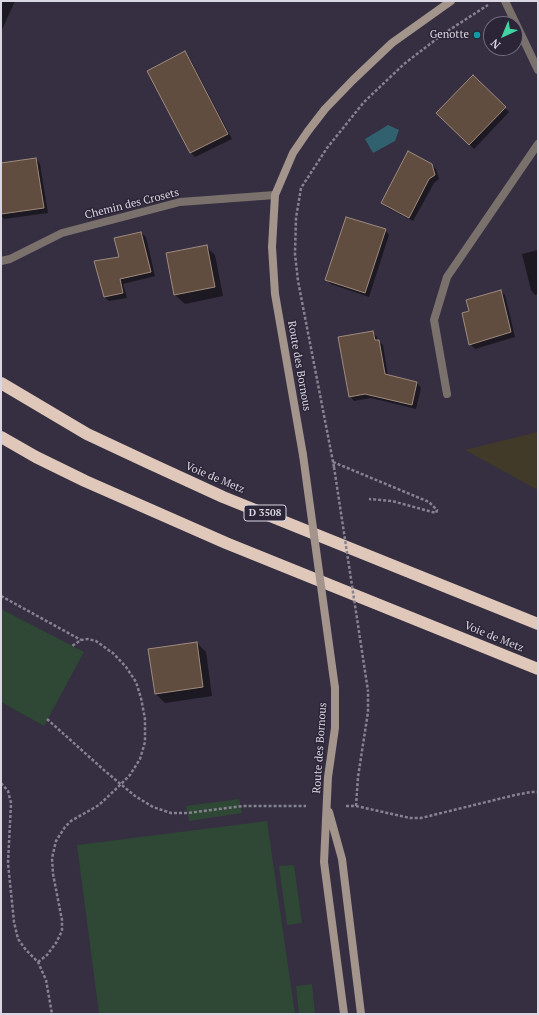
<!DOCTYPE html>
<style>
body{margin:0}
#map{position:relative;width:539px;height:1015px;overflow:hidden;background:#352f41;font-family:"PT Serif",serif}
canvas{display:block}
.frame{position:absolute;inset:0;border:2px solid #dad7e2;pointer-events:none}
.north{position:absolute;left:483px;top:16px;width:40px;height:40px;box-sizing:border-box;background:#2b2537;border:1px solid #716c7b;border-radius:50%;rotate:224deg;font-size:11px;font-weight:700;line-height:16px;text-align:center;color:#dad7e2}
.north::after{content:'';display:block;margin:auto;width:14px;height:18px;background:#3fd4a2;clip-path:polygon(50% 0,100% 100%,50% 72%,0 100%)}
</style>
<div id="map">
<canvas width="539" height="1015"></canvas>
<div class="frame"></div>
<div class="north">N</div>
</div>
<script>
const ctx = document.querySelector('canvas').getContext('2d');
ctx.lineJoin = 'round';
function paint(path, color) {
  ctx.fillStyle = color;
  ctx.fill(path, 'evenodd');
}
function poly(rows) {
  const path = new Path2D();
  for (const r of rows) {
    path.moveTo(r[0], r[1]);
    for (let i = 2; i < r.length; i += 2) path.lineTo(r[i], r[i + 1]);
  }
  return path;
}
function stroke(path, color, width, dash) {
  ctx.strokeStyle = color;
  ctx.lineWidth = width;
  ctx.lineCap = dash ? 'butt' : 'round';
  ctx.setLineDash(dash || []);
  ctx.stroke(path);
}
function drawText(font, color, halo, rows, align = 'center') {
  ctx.font = font + ' "PT Serif",serif';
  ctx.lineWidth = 3;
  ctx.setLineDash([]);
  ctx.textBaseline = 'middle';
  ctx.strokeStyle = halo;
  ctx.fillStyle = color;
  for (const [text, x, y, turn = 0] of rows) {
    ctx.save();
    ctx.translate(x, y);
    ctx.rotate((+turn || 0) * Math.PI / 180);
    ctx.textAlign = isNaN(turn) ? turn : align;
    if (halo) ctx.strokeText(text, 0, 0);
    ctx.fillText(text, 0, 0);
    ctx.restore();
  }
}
const commercial = poly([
 [538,432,538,490,465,450]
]);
const green = poly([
 [1,609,84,652,44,726,1,702],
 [239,799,242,813,189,821,186,806],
 [267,821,295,1014,99,1014,77,845],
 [294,865,302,923,287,925,279,866],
 [312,984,315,1014,299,1014,296,986]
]);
const water = poly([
 [388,125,399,130,395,141,373,153,365,139]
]);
const shadow = poly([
 [1,1,15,1,1,32],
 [185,52,189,57,232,139,195,157,191,153,148,71],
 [473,77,509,112,474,149,438,113],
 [36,159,40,164,48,213,4,219,1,215,1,164],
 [431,164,436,169,439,179,434,183,413,221,386,207,382,202],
 [385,230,389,235,369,297,331,284,326,280],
 [141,233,146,237,155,276,123,284,127,298,109,301,104,297,120,257],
 [206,246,215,255,223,296,185,304,175,295],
 [538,250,538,294,535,295,531,290,522,254],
 [500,291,505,295,515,337,475,349,470,344,470,312],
 [372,332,377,337,378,341,383,345,388,376,417,383,421,388,416,409,371,398,354,401,350,396],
 [197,643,206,652,212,696,165,703,156,694]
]);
const building = poly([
 [185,51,228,134,190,153,147,71,185,51],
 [473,75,506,107,469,145,436,113,473,75],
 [408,151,432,164,435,175,429,179,409,218,381,203,408,151],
 [36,158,44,208,1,214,1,163,36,158],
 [346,217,386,229,365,293,325,280,346,217],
 [141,232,151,272,120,279,123,293,104,297,94,261,119,257,114,238,141,232],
 [207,245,215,287,174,295,166,253,207,245],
 [501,290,511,332,469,345,462,313,469,311,466,300,501,290],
 [373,331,375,340,379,340,385,374,417,382,412,405,365,394,349,397,338,337,373,331],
 [197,642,203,687,155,694,148,649,197,642]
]);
const path = poly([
 [333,462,429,502,437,510,436,513,392,501,369,499],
 [334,467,298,281,295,254,296,218,301,188,327,148,364,102,404,64,443,34,488,5],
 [1,596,81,640],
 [47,719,105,771,135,796,153,807,171,813,188,813,243,806,306,806],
 [1,783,8,791,11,803,8,863,14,922,18,939,26,950,38,962,46,980,52,1014],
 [346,806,356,806,410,818,421,818,515,795,531,792,538,792],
 [356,806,358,777,368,712,368,691],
 [38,962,47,955,56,943,62,931,62,920,53,874,52,858,56,841,65,827,71,821,99,805,117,788,130,775,140,759,145,742,145,719,141,698,136,682,126,667,114,654,96,641,88,639,81,640,72,646]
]);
const street = poly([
 [505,1,538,70],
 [1,261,10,259,62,233,180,202,275,195],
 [447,394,434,320,447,277,538,144]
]);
const secondary = poly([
 [303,455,275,294,272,247,275,195,293,153,308,131,325,109,353,80,392,43,451,1],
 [335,688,335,728,328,777,324,862,344,1014],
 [329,812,342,859,361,1014]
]);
const highway = poly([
 [1,383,87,434,149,463,223,497,538,624],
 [1,437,36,457,85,481,226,543,538,669]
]);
const pathBridge = poly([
 [334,467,368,691]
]);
const secondaryBridge = poly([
 [303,455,335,688]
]);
const markers = [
 [477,35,4,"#0f9aa8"]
];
const shields = [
 [265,513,42]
];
const shieldNames = [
 ["D 3508",265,513]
];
const poiNames = [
 ["Genotte",469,35]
];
const streetNames = [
 ["Chemin des Crosets",132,204,-14],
 ["Route des Bornous",299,366,80],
 ["Voie de Metz",215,478,23],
 ["Voie de Metz",494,637,22],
 ["Route des Bornous",320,748,-86]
];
paint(commercial, '#413a28');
paint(green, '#2f4735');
paint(water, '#31616e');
paint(shadow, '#0007');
paint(building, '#604d40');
stroke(building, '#9f8b7d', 1);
stroke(path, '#878291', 2.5, [3, 2]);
stroke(street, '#7b716c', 8);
stroke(secondary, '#a3948c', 8);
stroke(highway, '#dfc7ba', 12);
stroke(pathBridge, '#878291', 2.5, [3, 2]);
stroke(secondaryBridge, '#a3948c', 8);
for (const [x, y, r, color] of markers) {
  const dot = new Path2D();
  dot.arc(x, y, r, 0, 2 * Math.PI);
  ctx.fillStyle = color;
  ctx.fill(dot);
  stroke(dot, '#2b2537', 1.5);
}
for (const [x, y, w] of shields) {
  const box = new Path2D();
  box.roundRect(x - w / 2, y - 8, w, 16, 3);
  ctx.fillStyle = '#2b2537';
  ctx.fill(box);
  stroke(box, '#dad7e2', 1);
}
drawText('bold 10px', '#dad7e2', null, shieldNames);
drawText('11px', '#dad7e2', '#2b2537', poiNames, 'right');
drawText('11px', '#dad7e2', '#2b2537', streetNames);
</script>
